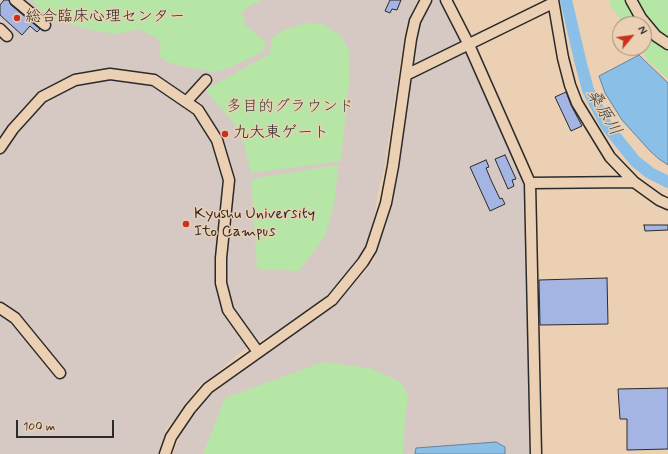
<!DOCTYPE html>
<meta charset="utf-8">
<style>
body{margin:0}
#map{position:relative;width:668px;height:454px;overflow:hidden;background:#ecd0b3;font-family:Mynerve,sans-serif}
canvas{display:block}
.north{position:absolute;left:612px;top:16px;width:40px;height:40px;box-sizing:border-box;background:#ecd0b3;border:1px solid #9f8e7d;border-radius:50%;rotate:61deg;font-size:11px;font-weight:700;line-height:16px;text-align:center;color:#2b2b2b}
.north::after{content:'';display:block;margin:auto;width:14px;height:18px;background:#c8321e;clip-path:polygon(50% 0,100% 100%,50% 72%,0 100%)}
.scale{position:absolute;left:16px;top:420px;width:98px;height:18px;box-sizing:border-box;border:2px solid #2b2b2b;border-top:0;padding-left:5px;font-size:12px;line-height:14px;white-space:nowrap;color:#2b2b2b;-webkit-text-stroke:3px #ecd0b3;paint-order:stroke}
</style>
<div id="map">
<canvas width="668" height="454"></canvas>
<div class="north">N</div>
<div class="scale">100 m</div>
</div>
<script>
const ctx = document.querySelector('canvas').getContext('2d');
ctx.lineJoin = 'round';
function paint(path, color) {
  ctx.fillStyle = color;
  ctx.fill(path, 'evenodd');
}
function poly(rows) {
  const path = new Path2D();
  for (const r of rows) {
    path.moveTo(r[0], r[1]);
    for (let i = 2; i < r.length; i += 2) path.lineTo(r[i], r[i + 1]);
  }
  return path;
}
function stroke(path, color, width, dash) {
  ctx.strokeStyle = color;
  ctx.lineWidth = width;
  ctx.lineCap = dash ? 'butt' : 'round';
  ctx.setLineDash(dash || []);
  ctx.stroke(path);
}
function drawText(font, color, halo, rows, align = 'center') {
  ctx.font = font + ' Mynerve,"Klee One",sans-serif';
  ctx.lineWidth = 3;
  ctx.setLineDash([]);
  ctx.textBaseline = 'middle';
  ctx.strokeStyle = halo;
  ctx.fillStyle = color;
  for (const [text, x, y, turn = 0] of rows) {
    ctx.save();
    ctx.translate(x, y);
    ctx.rotate((+turn || 0) * Math.PI / 180);
    ctx.textAlign = isNaN(turn) ? turn : align;
    if (halo) ctx.strokeText(text, 0, 0);
    ctx.fillText(text, 0, 0);
    ctx.restore();
  }
}
const built = poly([
 [0,0,417,0,407,25,404,37,384,169,377,197,375,215,368,240,360,255,344,278,320,302,278,332,251,344,225,365,214,376,200,384,171,424,165,429,166,434,158,454,0,454],
 [432,0,441,0,526,184,532,454,173,454,181,433,188,421,199,405,212,393,224,381,315,318,355,282,365,272,375,258,389,210,397,175,410,69,416,36,424,13]
]);
const green = poly([
 [32,0,262,0,251,5,242,12,245,25,265,41,264,51,231,67,215,72,186,67,167,62,159,56,161,46,157,38,138,29,119,34,95,31,69,24,52,19,39,8],
 [609,0,668,0,668,79,648,61,641,48,644,48,644,24,625,24,611,7],
 [306,23,323,24,340,35,349,51,350,73,341,161,251,173,244,144,233,122,205,90,270,54,271,39,282,31],
 [338,165,335,200,325,236,299,271,257,269,251,179],
 [323,362,369,368,401,382,408,396,404,432,403,454,203,454,225,398]
]);
const water = poly([
 [639,55,668,83,668,165,659,159,650,151,622,120,605,93,599,76,639,55],
 [496,442,505,447,505,454,415,454,416,448,496,442]
]);
const river = poly([
 [566,0,581,64,588,90,606,125,635,161,650,173,668,182]
]);
const building = poly([
 [4,0,9,0,11,5,40,29,37,32,30,26,22,35,0,15,0,5,4,0],
 [390,0,401,0,397,10,392,9,390,13,385,11,390,0],
 [566,92,571,105,582,126,571,131,555,97,566,92],
 [505,155,516,179,512,180,514,186,508,189,495,159,505,155],
 [486,160,489,167,486,168,491,180,500,199,502,198,505,204,490,211,470,167,486,160],
 [644,225,668,225,668,230,645,231,644,225],
 [607,278,608,324,540,325,539,280,607,278],
 [668,388,668,449,627,450,627,419,620,419,618,389,668,388]
]);
const minor = poly([
 [15,0,45,25],
 [446,0,469,45,530,183,536,454],
 [553,0,563,58,570,85,577,103,610,157,634,182,659,200,668,204],
 [631,0,641,18,656,36,668,44],
 [0,29,7,36],
 [406,75,553,3],
 [186,102,206,80],
 [0,148,13,129,42,97,75,80,110,74,154,80,198,110,217,140,229,180,221,258,221,283,228,310,258,352],
 [530,183,634,182],
 [0,308,15,318,60,373],
 [165,454,171,437,190,409,208,388,332,300,363,262,371,249,386,203,393,166,411,39,415,21,426,0]
]);
const markers = [
 [17,18,4,"#c8321e"],
 [225,134,4,"#c8321e"],
 [186,224,4,"#c8321e"]
];
const poiNames = [
 ["総合臨床心理センター",25,18],
 ["九大東ゲート",233,134],
 ["Kyushu University",194,215],
 ["Ito Campus",194,233]
];
const parkNames = [
 ["多目的グラウンド",290,108]
];
const waterNames = [
 ["桑原川",603,113,59]
];
paint(built, '#d6c8c2');
paint(green, '#b6e6a6');
paint(water, '#8abfe8');
stroke(water, '#64849c', 1);
stroke(river, '#8abfe8', 12);
paint(building, '#a4b5e4');
stroke(building, '#2b2b2b', 1);
stroke(minor, '#2b2b2b', 13);
stroke(minor, '#ecd0b3', 10);
for (const [x, y, r, color] of markers) {
  const dot = new Path2D();
  dot.arc(x, y, r, 0, 2 * Math.PI);
  ctx.fillStyle = color;
  ctx.fill(dot);
  stroke(dot, '#ecd0b3', 1.5);
}
drawText('16px', '#2b2b2b', '#ecd0b3', poiNames, 'left');
drawText('16px', '#40473d', '#ecd0b3', parkNames);
drawText('italic 17px', '#394147', '#ecd0b3', waterNames);
</script>
